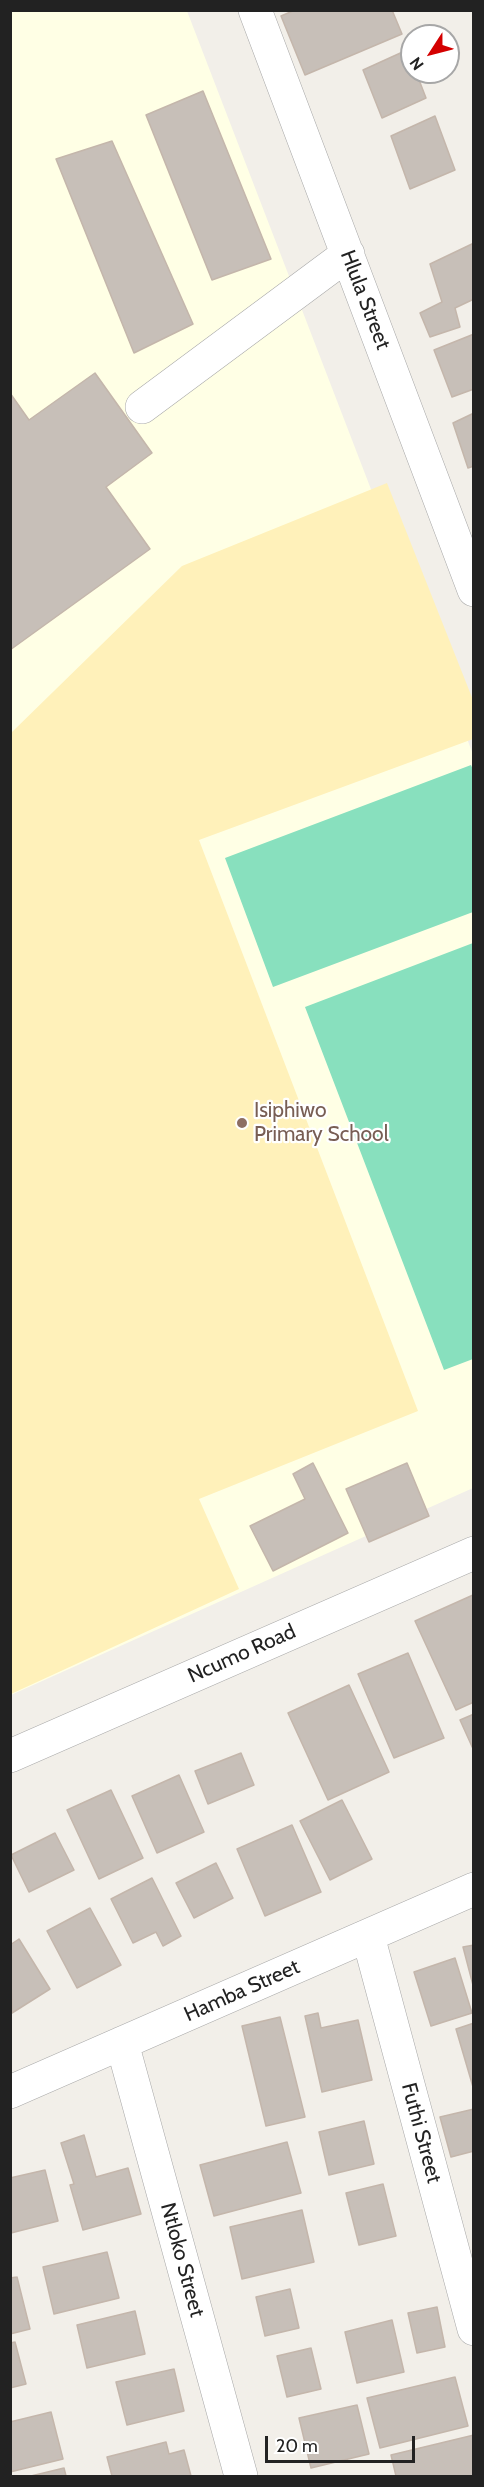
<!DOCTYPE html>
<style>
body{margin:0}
#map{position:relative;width:484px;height:2487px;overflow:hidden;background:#f2efe9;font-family:Cabin,sans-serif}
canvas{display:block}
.frame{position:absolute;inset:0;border:12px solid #222;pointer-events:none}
.north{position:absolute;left:400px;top:24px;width:60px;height:60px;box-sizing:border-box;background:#fff;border:2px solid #a7a7a7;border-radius:50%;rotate:234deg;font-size:16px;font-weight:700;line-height:24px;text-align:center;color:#222}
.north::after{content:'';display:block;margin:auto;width:21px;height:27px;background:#d40000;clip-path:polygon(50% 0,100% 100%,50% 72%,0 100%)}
.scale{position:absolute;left:265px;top:2436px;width:150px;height:27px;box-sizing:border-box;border:3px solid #222;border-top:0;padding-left:8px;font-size:18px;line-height:21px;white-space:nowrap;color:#222;-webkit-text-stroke:4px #fff;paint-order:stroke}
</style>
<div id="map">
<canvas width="484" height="2487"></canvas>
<div class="frame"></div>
<div class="north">N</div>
<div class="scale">20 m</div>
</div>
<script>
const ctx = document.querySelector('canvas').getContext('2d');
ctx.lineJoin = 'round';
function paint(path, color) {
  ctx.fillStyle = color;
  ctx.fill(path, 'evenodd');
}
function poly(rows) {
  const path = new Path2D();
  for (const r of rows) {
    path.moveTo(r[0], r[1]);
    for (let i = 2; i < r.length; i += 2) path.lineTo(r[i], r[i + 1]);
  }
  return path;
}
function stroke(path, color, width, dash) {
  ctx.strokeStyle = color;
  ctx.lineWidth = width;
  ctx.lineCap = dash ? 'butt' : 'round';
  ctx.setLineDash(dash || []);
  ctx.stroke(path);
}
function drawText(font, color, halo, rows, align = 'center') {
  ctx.font = font + ' Cabin,sans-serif';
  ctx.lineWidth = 4.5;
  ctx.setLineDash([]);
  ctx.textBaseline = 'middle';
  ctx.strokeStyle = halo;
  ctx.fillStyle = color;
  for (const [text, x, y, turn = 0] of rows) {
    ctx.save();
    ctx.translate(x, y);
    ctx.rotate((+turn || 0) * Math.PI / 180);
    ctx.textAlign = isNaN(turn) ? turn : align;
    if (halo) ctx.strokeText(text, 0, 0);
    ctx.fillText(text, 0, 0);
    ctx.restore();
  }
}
const education = poly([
 [10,11,187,11,474,757,473,1488,11,1695]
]);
const sand = poly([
 [387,483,473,700,473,739,199,840,418,1411,199,1499,239,1589,11,1694,11,733,182,566]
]);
const pitch = poly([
 [471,765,474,772,473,912,273,987,225,858],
 [473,943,473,1359,444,1370,305,1007]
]);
const building = poly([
 [295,10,392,10,402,34,305,75,281,16,295,10],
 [407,50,412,63,412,72,416,72,426,98,382,118,363,70,407,50],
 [203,91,271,259,212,280,146,115,203,91],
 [435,116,455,170,410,189,391,136,435,116],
 [112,141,193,324,134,353,56,159,112,141],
 [474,243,474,299,455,308,460,327,430,337,420,313,442,302,430,264,474,243],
 [474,334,474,389,452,397,434,350,474,334],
 [95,373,152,453,106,487,150,549,10,650,10,393,29,420,95,373],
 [474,413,474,466,468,468,453,423,474,413],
 [313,1463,348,1533,273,1571,250,1526,305,1499,293,1474,313,1463],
 [407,1463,429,1516,369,1542,346,1489,407,1463],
 [473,1595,474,1702,456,1710,415,1621,473,1595],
 [408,1653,444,1738,394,1758,358,1674,408,1653],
 [349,1685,389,1772,328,1800,288,1713,349,1685],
 [474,1714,474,1751,460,1720,474,1714],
 [241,1753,254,1785,208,1804,195,1771,241,1753],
 [179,1775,204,1832,157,1853,132,1796,179,1775],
 [111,1790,143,1858,99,1879,67,1810,111,1790],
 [342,1800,372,1859,330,1880,300,1821,342,1800],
 [292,1825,321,1892,265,1916,237,1849,292,1825],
 [55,1833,74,1870,29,1892,11,1855,55,1833],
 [216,1863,233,1898,194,1918,176,1883,216,1863],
 [152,1878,181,1936,163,1946,156,1932,133,1943,111,1899,152,1878],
 [90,1908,121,1965,77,1988,47,1931,90,1908],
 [19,1939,50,1989,12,2013,10,1945,19,1939],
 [474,1945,474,1989,463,1947,474,1945],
 [455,1958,472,2013,431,2026,414,1972,455,1958],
 [318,2013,321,2028,358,2020,372,2080,322,2092,305,2016,318,2013],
 [280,2017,305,2117,266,2126,242,2026,280,2017],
 [474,2023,474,2087,473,2087,456,2029,474,2023],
 [474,2109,474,2151,451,2157,440,2117,474,2109],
 [364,2121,374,2164,329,2175,319,2132,364,2121],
 [84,2135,96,2177,128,2168,141,2214,83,2230,70,2185,74,2184,61,2143,84,2135],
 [287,2142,301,2193,214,2216,200,2165,287,2142],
 [45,2170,58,2221,11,2233,10,2178,45,2170],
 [383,2184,396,2236,359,2245,346,2193,383,2184],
 [302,2210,314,2262,242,2279,230,2227,302,2210],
 [107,2252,119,2298,54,2314,43,2267,107,2252],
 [17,2277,30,2329,10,2334,10,2278,17,2277],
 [290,2289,299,2328,265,2336,256,2297,290,2289],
 [437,2307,445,2347,417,2353,408,2313,437,2307],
 [135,2311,145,2354,87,2368,77,2325,135,2311],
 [392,2320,404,2372,357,2383,345,2332,392,2320],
 [15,2342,26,2384,10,2388,10,2343,15,2342],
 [311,2348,321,2389,287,2397,277,2356,311,2348],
 [174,2369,184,2411,127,2425,116,2382,174,2369],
 [455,2377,468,2426,380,2448,367,2398,455,2377],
 [357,2405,369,2454,311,2468,299,2418,357,2405],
 [51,2412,63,2459,10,2472,10,2422,51,2412],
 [474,2435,474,2476,396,2476,391,2455,474,2435],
 [166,2442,169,2454,184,2450,191,2476,112,2476,107,2457,166,2442],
 [64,2468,66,2476,31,2476,64,2468]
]);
const minor = poly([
 [255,10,474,590],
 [142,407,348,254],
 [10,1756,474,1553],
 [368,1936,474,2329],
 [122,2043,241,2476],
 [10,2092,474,1889]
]);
const markers = [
 [242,1123,6,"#8d6e63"]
];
const streetNames = [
 ["Hlula Street",365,300,69],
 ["Ncumo Road",242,1654,-24],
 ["Hamba Street",242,1991,-24],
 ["Futhi Street",421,2133,75],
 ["Ntloko Street",182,2260,75]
];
const educationNames = [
 ["Isiphiwo",254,1111],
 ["Primary School",254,1135]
];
paint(education, '#ffffe5');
paint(sand, '#fff1ba');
paint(pitch, '#88e0be');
paint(building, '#c7bfb8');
stroke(building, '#c4b6ab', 1.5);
stroke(minor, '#a9a9a9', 34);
stroke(minor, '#fff', 33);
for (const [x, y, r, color] of markers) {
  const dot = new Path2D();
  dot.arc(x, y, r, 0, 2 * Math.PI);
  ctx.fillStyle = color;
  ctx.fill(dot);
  stroke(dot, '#fff', 2);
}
drawText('21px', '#222', '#fff', streetNames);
drawText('21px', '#785e54', '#fff', educationNames, 'left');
</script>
